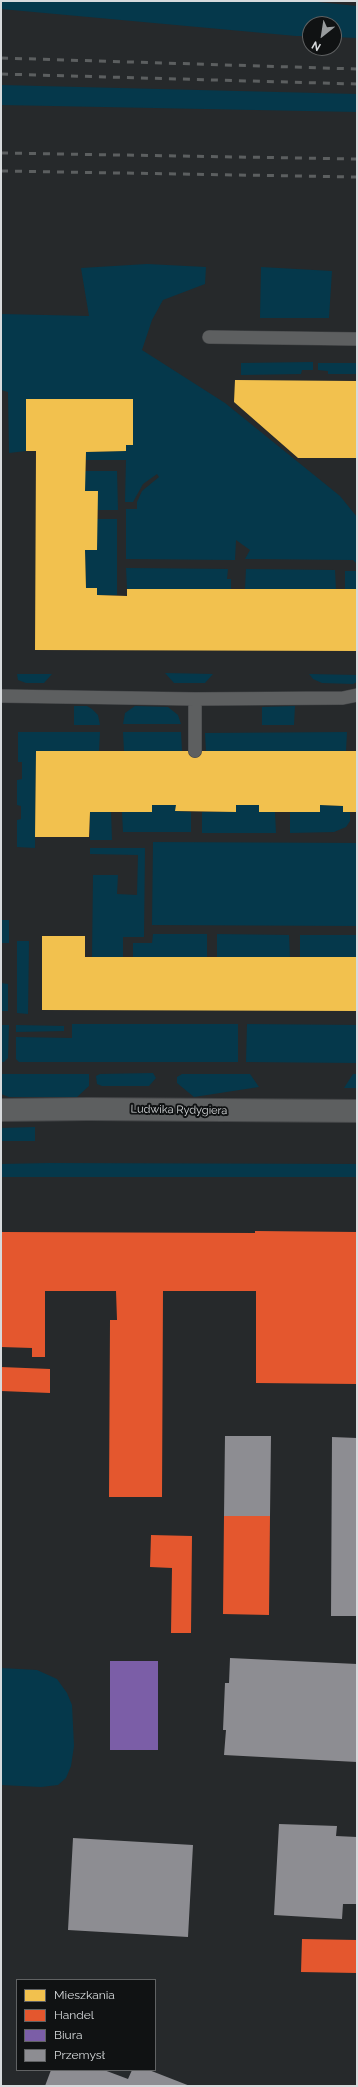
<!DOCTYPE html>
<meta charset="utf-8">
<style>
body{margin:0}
#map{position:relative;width:358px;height:2087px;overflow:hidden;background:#26292b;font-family:Raleway,sans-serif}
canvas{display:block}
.frame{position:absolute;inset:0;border:2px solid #d7dadc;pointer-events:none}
.legend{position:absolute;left:16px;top:1979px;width:140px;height:92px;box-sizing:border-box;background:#101213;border:1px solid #606263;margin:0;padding:5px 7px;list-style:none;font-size:12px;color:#d7dadc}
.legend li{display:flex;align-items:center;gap:8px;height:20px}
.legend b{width:20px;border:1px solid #606263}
.north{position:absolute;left:302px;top:16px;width:40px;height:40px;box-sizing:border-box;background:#101213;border:1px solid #606263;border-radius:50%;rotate:210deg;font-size:11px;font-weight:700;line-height:16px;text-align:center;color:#d7dadc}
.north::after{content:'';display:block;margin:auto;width:14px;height:18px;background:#999c9e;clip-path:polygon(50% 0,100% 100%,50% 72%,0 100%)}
</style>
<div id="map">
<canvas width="358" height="2087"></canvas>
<div class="frame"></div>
<ul class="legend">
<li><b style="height:11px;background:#f2c14e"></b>Mieszkania</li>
<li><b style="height:11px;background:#e4572e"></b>Handel</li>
<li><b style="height:11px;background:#7b5ea7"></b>Biura</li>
<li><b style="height:11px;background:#8d8d92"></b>Przemysł</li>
</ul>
<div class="north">N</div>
</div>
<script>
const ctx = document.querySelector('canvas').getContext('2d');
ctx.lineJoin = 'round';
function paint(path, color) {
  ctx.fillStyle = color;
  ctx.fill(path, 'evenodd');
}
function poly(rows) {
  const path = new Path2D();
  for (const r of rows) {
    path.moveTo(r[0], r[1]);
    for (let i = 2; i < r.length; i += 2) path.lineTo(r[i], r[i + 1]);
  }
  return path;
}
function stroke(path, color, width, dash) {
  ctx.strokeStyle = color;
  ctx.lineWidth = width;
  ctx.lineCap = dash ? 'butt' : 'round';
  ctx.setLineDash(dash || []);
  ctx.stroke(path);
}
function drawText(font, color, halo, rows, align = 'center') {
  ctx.font = font + ' Raleway,sans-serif';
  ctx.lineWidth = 4;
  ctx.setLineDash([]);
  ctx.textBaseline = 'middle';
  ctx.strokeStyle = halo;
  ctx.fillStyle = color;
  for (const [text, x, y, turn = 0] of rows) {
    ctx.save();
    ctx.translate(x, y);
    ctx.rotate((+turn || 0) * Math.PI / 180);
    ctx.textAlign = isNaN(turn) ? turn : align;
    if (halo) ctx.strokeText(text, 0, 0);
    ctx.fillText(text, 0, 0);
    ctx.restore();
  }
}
const green = poly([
 [1,1,308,1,357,6,357,38,334,37,334,24,310,24,310,36,296,36,1,9],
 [1,85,357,94,357,112,1,105],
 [147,264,206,267,205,284,163,300,152,320,142,350,225,403,340,496,357,517,357,564,353,560,245,559,250,550,236,540,235,560,126,559,126,509,137,509,137,502,142,491,159,477,157,474,143,484,133,502,125,502,126,460,86,460,86,452,126,451,126,445,133,445,133,399,26,399,26,451,9,453,8,392,1,390,1,314,89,316,81,268],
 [261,267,332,271,329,318,260,318],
 [313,362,313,370,302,370,301,374,241,375,241,363],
 [318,363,357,363,357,374,328,374,328,371,318,370],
 [85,471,117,471,118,510,97,510,85,491],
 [97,519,117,519,117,595,97,595,97,588,86,588,85,550,97,549],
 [126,568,228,569,227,579,231,579,231,589,127,589],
 [246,569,335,570,336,589,245,589],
 [345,571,357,571,357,589,345,589],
 [165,673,213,674,205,683,174,683],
 [17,674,52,674,44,683,26,683,18,680],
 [309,674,357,675,357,682,353,684,322,683,313,679],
 [74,706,87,706,92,709,98,715,100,725,74,725],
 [135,706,168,707,178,715,181,724,123,724,125,713],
 [295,706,294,725,262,725,262,707],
 [18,732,100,732,99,751,36,751,35,848,17,847,17,820,21,819,21,806,17,805,17,780,22,779,22,762,18,762],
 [123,732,181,732,182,751,124,751],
 [347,732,346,751,206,751,205,733],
 [152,805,176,805,176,811,191,812,191,832,123,832,122,812,152,812],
 [236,805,259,805,259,812,275,812,276,833,202,833,202,812,236,812],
 [320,805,343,806,343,812,350,812,350,821,346,827,334,832,290,833,290,812,319,812],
 [111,811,112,840,90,840,90,812],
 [153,842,357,843,357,926,152,925],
 [90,848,145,848,144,937,123,937,123,957,92,957,93,875,118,875,117,894,137,895,138,855,90,854],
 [1,920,9,920,9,943,1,943],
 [153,934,207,934,207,957,133,957,133,943,152,943],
 [217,934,289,935,290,957,217,957],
 [300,935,357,935,357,957,300,957],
 [17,941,29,941,28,1014,17,1013],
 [1,983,8,984,8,1011,1,1011],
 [72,1024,238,1024,238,1062,19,1062,16,1059,16,1037,72,1038],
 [247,1024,357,1025,357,1063,246,1062],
 [1,1025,9,1025,8,1058,4,1062,1,1062],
 [16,1025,64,1026,64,1031,16,1032],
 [153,1073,156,1078,149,1086,102,1086,97,1084,96,1076,100,1074],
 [1,1074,89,1074,89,1086,77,1097,9,1097,1,1094],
 [182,1074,250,1074,259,1087,194,1097,177,1083,177,1077],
 [353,1074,357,1074,357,1088,344,1088],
 [35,1127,35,1141,1,1141,1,1128],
 [49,1163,357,1164,357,1177,1,1177,1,1164],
 [1,1668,37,1670,57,1679,67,1693,72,1705,74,1746,71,1766,66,1778,58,1785,41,1787,1,1785]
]);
const homes = poly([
 [235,380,357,381,357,458,298,458,234,402],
 [26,399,133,399,133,445,126,445,126,451,86,452,85,491,98,491,97,550,85,550,86,588,97,588,97,595,127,596,127,589,357,589,357,651,35,650,36,451,26,451],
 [36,751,357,751,357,812,343,812,343,806,320,805,320,812,259,812,259,805,236,805,236,812,175,811,176,805,152,805,152,812,90,812,89,837,35,837],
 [42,936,85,936,85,957,357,957,357,1011,42,1010]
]);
const shops = poly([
 [255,1231,357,1232,357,1384,256,1383,256,1291,163,1291,162,1497,109,1497,110,1320,117,1320,116,1291,45,1291,45,1357,32,1357,32,1348,1,1347,1,1232,255,1233],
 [1,1367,50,1369,50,1393,1,1391],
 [224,1516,270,1516,269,1615,223,1614],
 [151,1535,192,1536,191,1633,171,1633,172,1568,150,1567],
 [302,1939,357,1940,357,1973,301,1972]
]);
const offices = poly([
 [110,1661,158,1661,158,1750,110,1750]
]);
const industry = poly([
 [225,1436,271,1436,270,1516,224,1516],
 [332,1437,357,1438,357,1616,331,1616],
 [230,1658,357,1664,357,1762,224,1755,226,1730,223,1730,225,1683,229,1683],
 [279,1824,337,1826,336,1836,357,1837,357,1904,343,1904,342,1919,274,1915],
 [73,1838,193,1845,188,1937,68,1930],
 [51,2070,104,2070,128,2079,132,2070,149,2070,190,2086,45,2086]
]);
const lane = poly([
 [209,337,357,339],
 [1,696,195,699,343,698,357,695],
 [195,699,195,751]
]);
const secondary = poly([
 [1,1110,88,1109,357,1111]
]);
const rail = poly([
 [1,58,357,69],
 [1,74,357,84],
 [1,153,357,159],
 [1,171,357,177]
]);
const streetNames = [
 ["Ludwika Rydygiera",179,1110,1]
];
paint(green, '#05384b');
paint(homes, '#f2c14e');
paint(shops, '#e4572e');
paint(offices, '#7b5ea7');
paint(industry, '#8d8d92');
stroke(lane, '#444648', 14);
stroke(secondary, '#444648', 24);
stroke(lane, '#5d5f60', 13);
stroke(secondary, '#5d5f60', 22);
stroke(rail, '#5c5f60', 3, [7, 7]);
drawText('11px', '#d7dadc', '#101213', streetNames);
</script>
